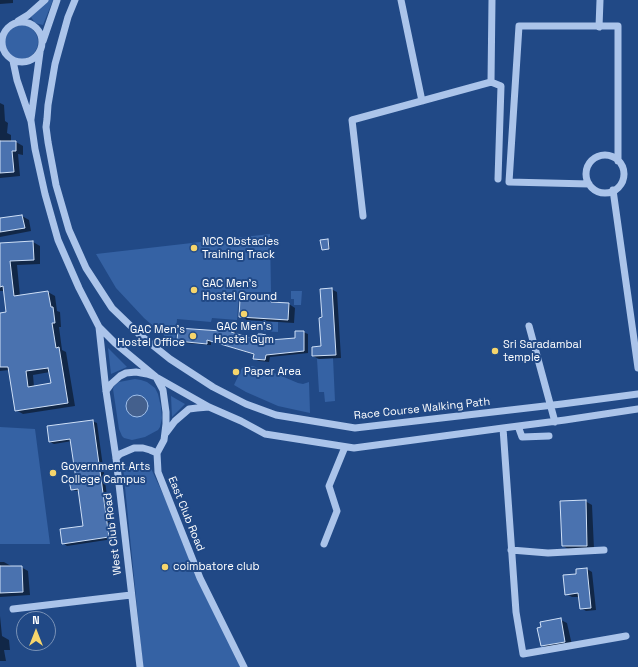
<!DOCTYPE html>
<style>
body{margin:0}
#map{position:relative;width:638px;height:667px;overflow:hidden;background:#214986;font-family:"Space Grotesk",sans-serif}
canvas{display:block}
.north{position:absolute;left:16px;top:611px;width:40px;height:40px;box-sizing:border-box;background:#214986;border:1px solid #7a92b6;border-radius:50%;rotate:0deg;font-size:11px;font-weight:700;line-height:16px;text-align:center;color:#fff}
.north::after{content:'';display:block;margin:auto;width:14px;height:18px;background:#f6d56c;clip-path:polygon(50% 0,100% 100%,50% 72%,0 100%)}
</style>
<div id="map">
<canvas width="638" height="667"></canvas>
<div class="north">N</div>
</div>
<script>
const ctx = document.querySelector('canvas').getContext('2d');
ctx.lineJoin = 'round';
function paint(path, color) {
  ctx.fillStyle = color;
  ctx.fill(path, 'evenodd');
}
function poly(rows) {
  const path = new Path2D();
  for (const r of rows) {
    if (r.length === 3) {
      path.moveTo(r[0] + r[2], r[1]);
      path.arc(r[0], r[1], r[2], 0, 2 * Math.PI);
      continue;
    }
    path.moveTo(r[0], r[1]);
    for (let i = 2; i < r.length; i += 2) path.lineTo(r[i], r[i + 1]);
  }
  return path;
}
function stroke(path, color, width, dash) {
  ctx.strokeStyle = color;
  ctx.lineWidth = width;
  ctx.lineCap = dash ? 'butt' : 'round';
  ctx.setLineDash(dash || []);
  ctx.stroke(path);
}
function drawText(font, color, halo, rows, align = 'center') {
  ctx.font = font + ' "Space Grotesk",sans-serif';
  ctx.lineWidth = 4;
  ctx.setLineDash([]);
  ctx.textBaseline = 'middle';
  ctx.strokeStyle = halo;
  ctx.fillStyle = color;
  for (const [text, x, y, turn = 0] of rows) {
    ctx.save();
    ctx.translate(x, y);
    ctx.rotate((+turn || 0) * Math.PI / 180);
    ctx.textAlign = isNaN(turn) ? turn : align;
    if (halo) ctx.strokeText(text, 0, 0);
    ctx.fillText(text, 0, 0);
    ctx.restore();
  }
}
const green = poly([
 [48,0,53,0,43,25,35,23,31,17],
 [21,42,17],
 [270,234,271,292,239,292,237,320,212,318,211,322,177,319,175,345,144,318,116,288,96,254],
 [291,291,302,291,301,305,294,305,294,299,291,299],
 [245,321,278,322,278,332,245,330],
 [108,348,127,367,111,374],
 [333,358,335,401,325,402,324,392,319,392,317,359],
 [252,366,267,370,298,383,303,384,309,382,310,413,278,406,246,392,234,385,242,368,246,367],
 [135,379,141,380,147,382,155,388,158,394,161,407,162,418,160,427,158,430,145,437,132,440,124,438,122,436,119,429,113,389,114,386,119,382],
 [171,396,185,404,172,417],
 [0,427,35,429,50,544,0,544],
 [149,464,243,667,143,667,123,467]
]);
const water = poly([
 [137,406,11]
]);
const shadow = poly([
 [0,0,13,0,13,3,0,4],
 [0,103,4,105,5,121,8,123,7,133,11,135,11,142,16,142,23,146,23,155,18,154,20,176,0,178],
 [22,216,29,220,31,231,0,237,0,219],
 [327,240,329,241,330,249,324,250,323,249],
 [33,242,40,246,40,264,17,265,20,296,48,292,55,296,57,311,60,312,61,327,59,327,62,350,66,352,75,406,23,414,16,410,10,370,0,371,0,314,7,313,4,291,0,291,0,244],
 [50,372,52,384,34,387,33,375],
 [331,289,337,292,341,358,319,359,313,356,322,347,323,318],
 [271,297,278,301,277,303,289,304,295,308,294,323,247,320,240,316,262,301],
 [231,328,236,330,235,335,253,340,266,336,272,340,296,339,303,332,308,334,308,353,270,357,269,362,259,361,254,359,255,355,211,341,211,345,183,343,178,341,221,332],
 [92,421,97,423,113,539,67,546,63,543,84,527,79,491,76,491,71,489,77,480,72,441,54,444,50,442],
 [585,501,592,505,594,549,570,550,563,546],
 [0,562,4,562,11,566,21,567,28,571,30,595,0,597],
 [587,569,592,572,596,610,586,611,581,608,579,597,572,597,566,594],
 [0,616,2,636,9,640,10,650,4,650,6,661,0,661],
 [561,620,567,623,572,645,549,649,542,645]
]);
const building = poly([
 [0,141,16,141,16,151,12,151,14,172,0,173,0,141],
 [22,215,25,228,0,232,0,218,22,215],
 [328,239,329,249,322,250,320,240,328,239],
 [33,241,34,260,10,261,14,296,48,291,51,307,53,307,55,323,52,323,56,348,59,347,68,403,15,411,8,367,0,367,0,313,6,312,3,286,0,287,0,243,33,241],
 [48,368,51,383,28,387,26,371,48,368],
 [332,288,336,355,312,356,312,347,321,346,319,318,322,317,320,289,332,288],
 [261,295,271,296,271,302,289,303,288,320,239,317,240,299,261,300,261,295],
 [221,325,232,327,231,332,253,339,258,334,261,334,266,335,270,340,295,338,295,331,304,331,304,351,266,355,265,360,253,359,254,354,207,340,207,344,177,341,178,328,221,331,221,325],
 [93,420,109,537,62,544,60,529,83,526,78,489,71,490,69,480,76,479,70,439,49,442,47,426,93,420],
 [586,500,587,546,562,546,560,501,586,500],
 [0,566,22,566,23,592,0,593,0,566],
 [587,568,591,608,580,609,578,593,565,595,563,575,576,574,576,569,587,568],
 [561,618,565,642,541,646,537,628,541,627,540,622,561,618]
]);
const minor = poly([
 [75,0,68,17,55,64,48,105,47,119,46,127,48,142,56,185,69,230,86,268,112,308,140,335,170,359,213,387,246,404,276,415,355,428,562,404,638,394],
 [401,0,422,101],
 [18,21,28,15,45,0],
 [22,42,20],
 [599,27,600,0],
 [43,41,57,0],
 [13,61,17,80,31,121,35,149,45,194,58,240,79,288,99,327,115,343,156,377,209,407,241,421,265,434,354,448,503,428,565,420,638,409],
 [491,82,492,0],
 [31,119,40,52],
 [605,174,19],
 [589,184,509,182,519,26,618,26,618,161],
 [613,190,638,368],
 [363,216,352,120,491,82,501,86,498,179],
 [529,326,555,422],
 [99,327,106,391,116,458,140,667],
 [106,391,111,384,120,376,126,373,136,372,147,374,156,377,163,390,166,412,166,424,164,440,157,453,158,472,200,578,244,667],
 [518,426,522,437,549,436],
 [503,428,516,612,523,654,626,636],
 [166,433,175,421,189,409,197,408,209,407],
 [116,458,120,454,134,448,143,448,150,450,157,453],
 [324,544,337,511,329,486,345,447],
 [511,550,548,553,604,550],
 [13,609,131,595]
]);
const markers = [
 [194,248,4,"#f6d56c"],
 [194,290,4,"#f6d56c"],
 [244,314,4,"#f6d56c"],
 [193,336,4,"#f6d56c"],
 [495,351,4,"#f6d56c"],
 [236,372,4,"#f6d56c"],
 [53,473,4,"#f6d56c"],
 [165,567,4,"#f6d56c"]
];
const poiNames = [
 ["NCC Obstacles",202,242],
 ["Training Track",202,255],
 ["GAC Men's",202,284],
 ["Hostel Ground",202,297],
 ["GAC Men's",244,327,"center"],
 ["Hostel Gym",244,340,"center"],
 ["GAC Men's",185,330,"right"],
 ["Hostel Office",185,343,"right"],
 ["Sri Saradambal",503,345],
 ["temple",503,358],
 ["Paper Area",244,372],
 ["Government Arts",61,467],
 ["College Campus",61,480],
 ["coimbatore club",173,567]
];
const streetNames = [
 ["Race Course Walking Path",422,409,-6],
 ["East Club Road",186,514,68],
 ["West Club Road",113,534,-97]
];
paint(green, '#3562a4');
paint(water, '#44608d');
stroke(water, '#9fbfeb', 1);
paint(shadow, '#0007');
paint(building, '#4a72af');
stroke(building, '#cfe0f7', 1);
stroke(minor, '#abc4ea', 7);
for (const [x, y, r, color] of markers) {
  const dot = new Path2D();
  dot.arc(x, y, r, 0, 2 * Math.PI);
  ctx.fillStyle = color;
  ctx.fill(dot);
  stroke(dot, '#214986', 1.5);
}
drawText('11px', '#fff', '#214986', poiNames, 'left');
drawText('11px', '#fff', '#214986', streetNames);
</script>
